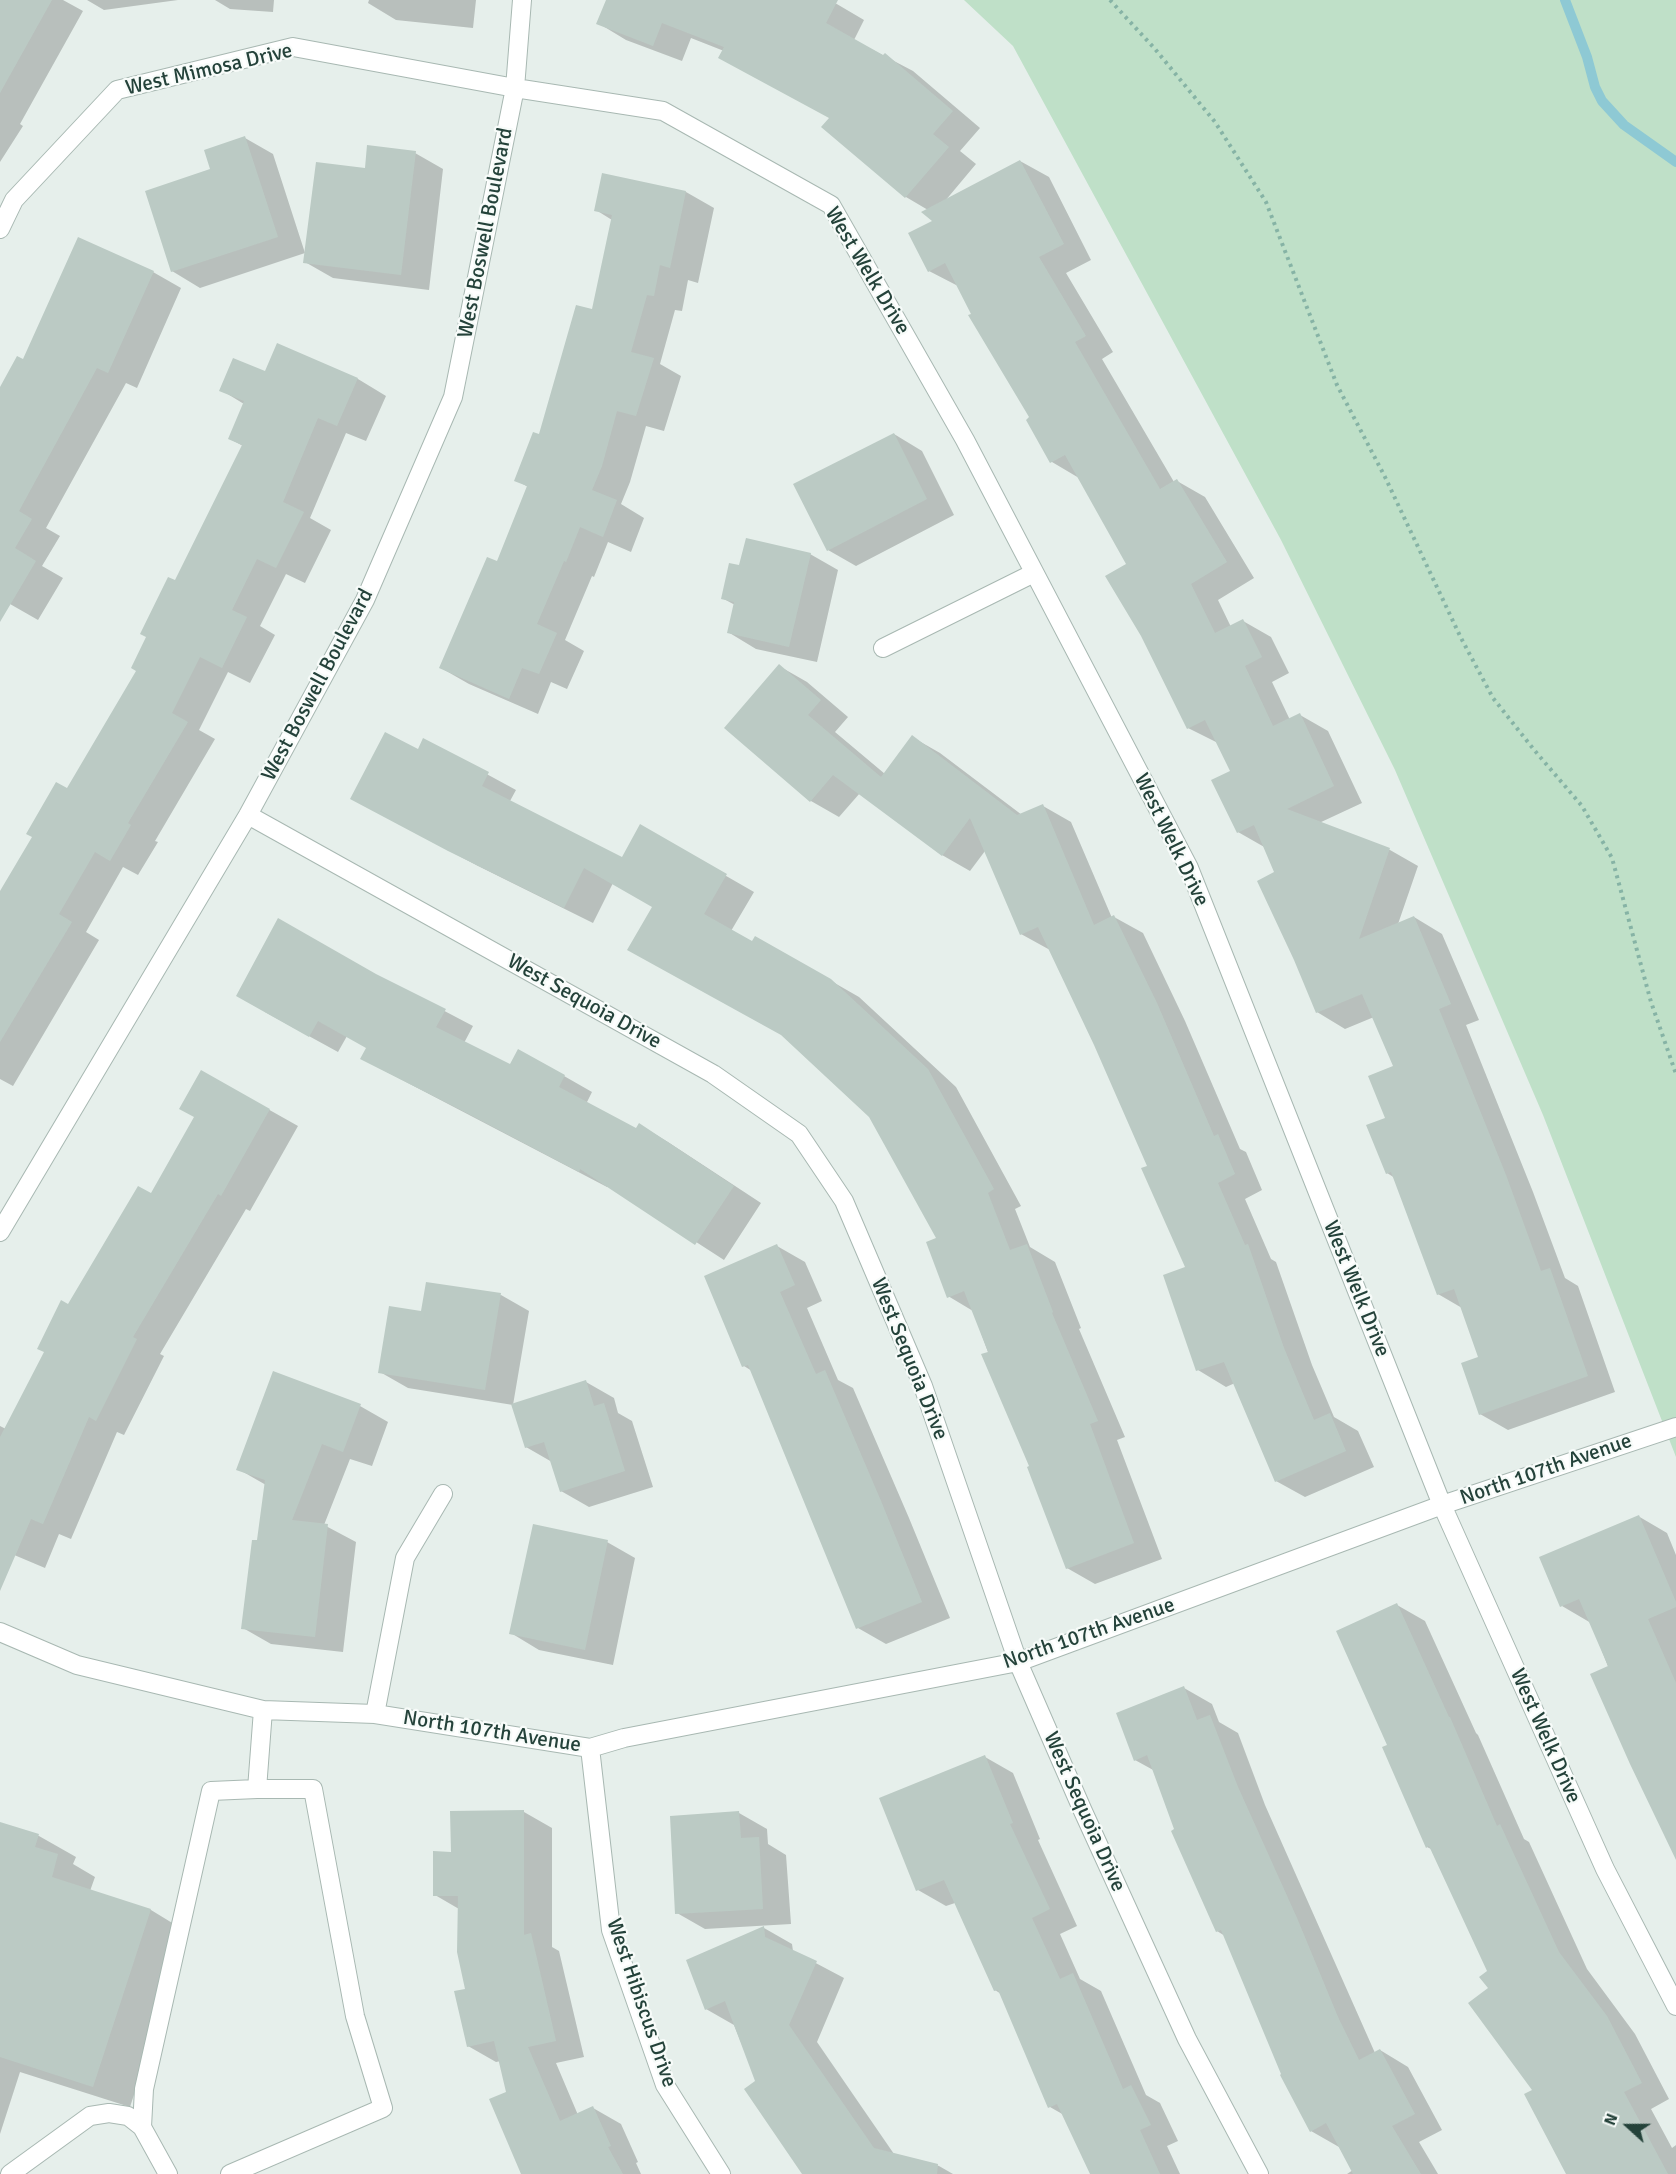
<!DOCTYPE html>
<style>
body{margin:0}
#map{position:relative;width:1676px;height:2174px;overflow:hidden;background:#e6efeb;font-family:Signika,sans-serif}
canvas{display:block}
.north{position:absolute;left:1598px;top:2096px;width:60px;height:60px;-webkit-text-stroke:4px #f7fbf9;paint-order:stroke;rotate:291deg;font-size:16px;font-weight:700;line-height:24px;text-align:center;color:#24423a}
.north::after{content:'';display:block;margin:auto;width:21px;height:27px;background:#24423a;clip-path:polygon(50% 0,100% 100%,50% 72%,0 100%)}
</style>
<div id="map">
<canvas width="1676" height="2174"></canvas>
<div class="north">N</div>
</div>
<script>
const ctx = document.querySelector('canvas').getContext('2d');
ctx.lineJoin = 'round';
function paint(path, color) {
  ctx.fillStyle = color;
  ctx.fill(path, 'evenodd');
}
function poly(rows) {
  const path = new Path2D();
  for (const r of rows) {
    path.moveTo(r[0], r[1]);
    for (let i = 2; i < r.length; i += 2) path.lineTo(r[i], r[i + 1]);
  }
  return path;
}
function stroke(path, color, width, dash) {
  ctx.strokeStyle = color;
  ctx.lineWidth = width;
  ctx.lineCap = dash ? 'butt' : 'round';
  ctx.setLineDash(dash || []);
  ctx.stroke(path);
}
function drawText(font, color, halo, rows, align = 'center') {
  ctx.font = font + ' Signika,sans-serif';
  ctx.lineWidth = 4.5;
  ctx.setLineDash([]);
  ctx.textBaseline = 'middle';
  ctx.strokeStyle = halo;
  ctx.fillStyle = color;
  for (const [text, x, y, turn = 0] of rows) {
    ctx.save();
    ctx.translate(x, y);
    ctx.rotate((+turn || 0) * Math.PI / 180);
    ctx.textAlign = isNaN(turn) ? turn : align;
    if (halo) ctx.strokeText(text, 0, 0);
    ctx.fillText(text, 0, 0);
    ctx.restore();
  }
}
const green = poly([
 [964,0,1676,0,1676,1457,1543,1115,1395,770,1281,540,1013,46]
]);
const shadow = poly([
 [0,0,63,0,83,11,20,124,23,126,0,162],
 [87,0,178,0,104,10],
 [215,0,274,0,273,12,230,9],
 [369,0,476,0,473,28,396,20,368,3],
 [607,0,830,0,864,20,854,40,913,71,980,128,960,151,976,164,945,201,1020,161,1049,177,1091,260,1066,273,1113,352,1102,359,1174,482,1177,481,1205,497,1254,578,1218,600,1231,627,1243,621,1271,637,1289,673,1272,682,1290,720,1300,715,1328,731,1362,803,1319,823,1390,850,1418,866,1398,924,1414,917,1442,934,1479,1020,1466,1025,1533,1192,1565,1278,1578,1286,1615,1392,1508,1430,1480,1414,1480,1358,1462,1308,1438,1294,1395,1178,1387,1173,1387,1119,1395,1067,1374,1017,1345,1029,1317,1012,1276,873,1266,848,1238,832,1232,772,1218,743,1188,728,1128,564,1079,478,1052,462,1032,418,958,286,929,271,935,221,928,210,906,197,824,127,831,118,724,51,691,38,682,61,626,40,598,23],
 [245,138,273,154,305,253,200,288,172,271,212,170],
 [415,153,443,169,429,290,333,278,305,262,366,170],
 [603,175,686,192,714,208,698,283,688,280,682,311,675,310,660,364,681,376,664,431,646,426,630,482,621,504,644,518,631,552,608,542,594,577,592,576,565,640,584,651,567,689,551,682,538,714,469,684,441,668,498,563,528,487,516,480,540,436,593,311,612,220,596,210],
 [153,272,181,288,137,388,126,383,46,528,60,536,42,566,63,578,38,620,10,604,0,620,0,390,24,362],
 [277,345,358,379,386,396,366,441,346,433,310,518,331,530,305,583,286,574,260,626,275,635,250,683,228,672,199,730,215,739,155,841,158,842,138,875,123,867,86,932,99,940,13,1086,0,1079,0,894,67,790,138,671,176,582,243,446,230,439,244,404,221,390,265,373],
 [894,434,922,451,954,515,856,566,828,550],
 [810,554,838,570,817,662,756,649,728,632,735,605,722,598,740,567],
 [779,666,807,682,848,717,835,732,885,774,912,737,940,753,1022,815,1043,806,1071,822,1112,918,1114,917,1143,933,1185,1021,1240,1149,1246,1152,1262,1190,1245,1199,1271,1259,1276,1262,1312,1365,1334,1417,1358,1431,1374,1467,1305,1497,1276,1481,1235,1383,1226,1387,1198,1370,1187,1268,1149,1166,1096,1045,1050,950,1021,934,985,851,970,871,942,855,860,793,839,817,811,801],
 [424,740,516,790,510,801,623,859,641,827,754,892,731,931,753,944,756,938,859,997,956,1087,1021,1206,1015,1209,1030,1247,1055,1262,1081,1328,1079,1329,1125,1437,1117,1440,1162,1559,1095,1584,1067,1568,973,1311,948,1296,938,1239,870,1116,654,907,613,883,593,923,478,866,352,799,418,751],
 [376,975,473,1026,464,1043,510,1066,518,1051,564,1076,592,1092,586,1104,637,1130,640,1125,668,1142,761,1203,724,1260,608,1185,607,1187,362,1059,367,1048,347,1036,338,1052,265,1012],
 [202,1072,298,1126,250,1211,246,1209,160,1354,164,1356,124,1435,117,1432,71,1539,59,1534,45,1568,0,1549,0,1426,6,1429,69,1306,152,1195,196,1116],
 [777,1246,805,1262,822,1301,807,1308,838,1380,853,1388,909,1518,950,1618,886,1644,858,1628,752,1371,744,1366],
 [501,1295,529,1311,513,1405,586,1382,614,1398,618,1413,632,1421,653,1487,589,1507,561,1491,552,1462,526,1447,513,1405,408,1388,380,1372,423,1313],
 [360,1406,388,1422,372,1466,350,1459,324,1525,356,1542,343,1652,271,1644,243,1628,259,1542,266,1485,238,1469],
 [1638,1516,1667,1533,1676,1555,1676,1840,1591,1623,1562,1606],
 [607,1542,635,1558,613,1665,539,1650,511,1633],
 [1397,1605,1425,1621,1476,1733,1478,1735,1524,1839,1529,1842,1587,1969,1635,2034,1669,2099,1651,2109,1672,2148,1676,2145,1676,2174,1567,2174,1490,1988,1489,1972,1433,1850,1427,1847,1389,1745],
 [1184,1688,1212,1704,1219,1722,1238,1733,1265,1805,1375,2053,1380,2050,1408,2067,1442,2130,1419,2142,1438,2174,1347,2174,1353,2170,1339,2147,1311,2131,1225,1936,1217,1931,1155,1771,1135,1760],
 [985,1757,1013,1773,1040,1839,1038,1840,1077,1926,1060,1934,1080,1979,1101,1991,1146,2095,1160,2103,1178,2141,1167,2146,1180,2174,1091,2174,1064,2115,1050,2107,1001,1994,995,1990,955,1903,946,1906,918,1890],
 [524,1812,552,1828,552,1947,559,1951,584,2057,556,2063,578,2115,593,2108,621,2124,638,2162,636,2163,641,2174,523,2174,501,2061,496,2062,468,2046,467,1990,459,1909,435,1895,452,1853],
 [739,1813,767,1829,768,1844,786,1855,791,1924,705,1929,677,1913],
 [0,1823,39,1836,76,1857,73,1864,95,1877,90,1891,151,1910,187,1932,130,2107,20,2072,0,2134],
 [764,1928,792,1944,793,1951,844,1978,817,2042,894,2154,939,2166,953,2174,804,2174,757,2082,734,2025,706,2009,687,1961]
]);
const stream = poly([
 [1565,0,1587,57,1595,87,1602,101,1624,125,1676,162]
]);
const building = poly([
 [0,0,52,0,0,93],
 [606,0,838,0,826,23,883,55,885,53,953,111,933,134,949,147,905,198,821,127,829,118,718,58,724,47,662,23,653,46,596,24],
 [245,136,278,237,171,272,145,191,210,169,204,150],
 [367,145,416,151,401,275,303,263,316,162,365,168],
 [1020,160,1064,244,1039,257,1086,336,1075,342,1160,489,1177,479,1227,562,1191,584,1215,633,1243,619,1262,657,1245,666,1273,726,1300,713,1334,786,1287,809,1390,848,1359,939,1414,916,1451,1004,1439,1009,1506,1175,1541,1271,1550,1268,1588,1376,1479,1415,1461,1363,1478,1357,1454,1289,1437,1295,1391,1172,1386,1174,1366,1125,1385,1118,1368,1076,1393,1066,1362,994,1316,1013,1294,960,1257,881,1274,872,1254,825,1237,833,1211,780,1230,771,1205,720,1187,729,1141,636,1105,576,1126,564,1065,455,1050,463,1026,420,1029,417,968,315,971,314,945,263,928,272,908,233,932,221,921,212],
 [602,173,686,191,670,268,660,265,654,296,647,295,631,352,654,358,636,416,617,411,602,466,592,490,617,500,603,537,580,527,566,562,564,561,537,624,557,633,539,674,522,668,509,699,439,668,487,557,497,561,527,486,514,481,533,432,539,434,576,305,592,309,612,215,594,211],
 [78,237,154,271,108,373,97,368,19,511,32,519,15,548,36,561,0,622,0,387,17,356,23,359],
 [277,343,358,378,337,426,318,418,283,502,304,512,276,568,257,559,232,610,247,617,222,668,200,657,172,713,188,722,128,823,131,825,110,861,95,852,59,914,72,922,0,1042,0,891,32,837,26,834,56,782,67,788,136,671,131,668,146,637,140,634,168,577,175,580,242,445,228,439,244,401,219,391,233,358,265,371],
 [894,433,927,499,827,551,793,484],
 [746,538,811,553,789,647,727,633,734,602,721,599,729,563,739,565],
 [779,664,821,700,808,715,881,777,912,735,1017,815,1043,804,1094,925,1114,915,1157,1003,1214,1136,1218,1134,1235,1174,1218,1183,1245,1245,1248,1244,1284,1348,1314,1420,1330,1413,1346,1451,1275,1482,1224,1362,1196,1371,1163,1275,1185,1267,1141,1168,1147,1166,1094,1045,1038,927,1020,935,970,818,942,856,833,775,810,802,724,728],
 [385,732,418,749,423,738,489,772,482,786,622,857,640,824,727,874,704,914,752,941,755,936,831,979,928,1069,994,1189,988,1193,1010,1250,1027,1244,1053,1312,1052,1313,1098,1421,1090,1424,1134,1543,1066,1569,1027,1467,1029,1466,981,1354,988,1352,964,1291,947,1298,926,1242,936,1238,869,1117,781,1035,627,950,652,907,584,868,564,908,448,851,350,799],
 [278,918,376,974,446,1009,436,1027,510,1064,518,1049,565,1075,559,1087,636,1128,639,1123,734,1186,695,1245,580,1169,579,1172,461,1110,360,1059,366,1048,318,1021,309,1037,236,996],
 [201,1070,270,1109,221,1196,218,1194,133,1337,137,1339,96,1421,89,1417,43,1524,31,1519,0,1591,0,1437,44,1352,37,1349,61,1300,68,1304,138,1186,151,1193,194,1117,179,1109],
 [777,1244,795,1285,780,1292,816,1374,825,1370,881,1501,922,1602,856,1629,748,1365,742,1367,704,1276],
 [426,1282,501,1293,485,1390,378,1373,389,1306,421,1311],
 [273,1371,361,1404,343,1452,322,1444,292,1520,328,1524,315,1637,241,1629,252,1540,257,1540,265,1480,236,1470],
 [586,1380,594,1406,604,1403,625,1471,560,1492,544,1442,525,1448,511,1404],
 [1639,1515,1676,1602,1676,1607,1648,1619,1676,1683,1676,1860,1630,1764,1590,1674,1608,1666,1579,1599,1560,1607,1539,1557],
 [533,1524,608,1540,585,1650,509,1634],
 [1397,1603,1449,1717,1450,1717,1497,1826,1500,1824,1559,1952,1607,2016,1642,2083,1624,2092,1668,2174,1566,2174,1524,2094,1532,2090,1468,2003,1488,1988,1479,1977,1487,1971,1429,1846,1426,1848,1382,1747,1387,1745,1336,1631],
 [1184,1686,1197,1720,1210,1715,1238,1787,1297,1918,1338,2017,1359,2060,1380,2049,1415,2114,1392,2126,1421,2174,1353,2174,1326,2123,1310,2132,1280,2075,1281,2074,1221,1930,1216,1932,1171,1831,1174,1829,1147,1755,1134,1761,1116,1713],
 [985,1755,1013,1823,1010,1824,1050,1909,1032,1918,1060,1979,1073,1973,1123,2089,1131,2085,1151,2125,1140,2130,1160,2174,1090,2174,1057,2104,1048,2108,998,1990,994,1991,944,1880,916,1891,879,1798],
 [524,1810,524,1935,531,1933,556,2041,528,2047,560,2121,593,2106,611,2146,608,2147,623,2174,521,2174,489,2099,506,2092,494,2041,467,2047,454,1991,465,1989,457,1952,458,1896,433,1896,433,1851,451,1852,450,1811],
 [739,1811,741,1838,759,1837,763,1909,675,1914,670,1816],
 [0,1822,39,1834,35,1847,58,1854,52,1877,151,1909,93,2087,0,2057],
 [764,1926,765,1937,817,1961,789,2025,874,2148,938,2164,937,2174,802,2174,744,2089,755,2081,725,2001,705,2010,686,1960]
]);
const path = poly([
 [1110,0,1155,49,1215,122,1266,202,1337,385,1385,477,1461,638,1493,698,1535,751,1582,806,1612,858,1651,1002,1676,1074]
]);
const minor = poly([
 [0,229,14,200,117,90,293,47,515,88,663,111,831,205,965,440,1189,868,1442,1505,1605,1869,1676,2006],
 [883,648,1034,573],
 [248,815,713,1074,799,1134,844,1201,923,1386,1018,1662,1082,1809,1187,2039,1259,2174],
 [0,1232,248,815,365,600,453,397,515,88,522,0],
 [0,1632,77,1665,263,1710,375,1714,590,1748,624,1738,1018,1662,1442,1505,1676,1427],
 [375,1714,405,1558,443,1494],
 [590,1748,611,1930,665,2085,721,2174],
 [10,2174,90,2116,109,2113,128,2116,142,2127],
 [168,2174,142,2127,144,2089,211,1791,257,1789],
 [230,2174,383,2108,355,2016,313,1789,257,1789,263,1710]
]);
const streetNames = [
 ["West Mimosa Drive",209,70,-13],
 ["West Boswell Boulevard",486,233,-79],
 ["West Welk Drive",867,271,59],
 ["West Boswell Boulevard",318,685,-62],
 ["West Welk Drive",1171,840,64],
 ["West Sequoia Drive",584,1002,29],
 ["West Welk Drive",1356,1289,68],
 ["West Sequoia Drive",909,1359,68],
 ["North 107th Avenue",1546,1470,-19],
 ["North 107th Avenue",1089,1634,-19],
 ["North 107th Avenue",492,1732,9],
 ["West Welk Drive",1545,1736,66],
 ["West Sequoia Drive",1084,1812,66],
 ["West Hibiscus Drive",641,2003,71]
];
paint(green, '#bfe0c8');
paint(shadow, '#0003');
stroke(stream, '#8ec9d4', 10);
paint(building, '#bbcac4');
stroke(minor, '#a8b8b2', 20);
stroke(path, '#86b3a5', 4, [3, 4.5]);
stroke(minor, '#fff', 18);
drawText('21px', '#24423a', '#f7fbf9', streetNames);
</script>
